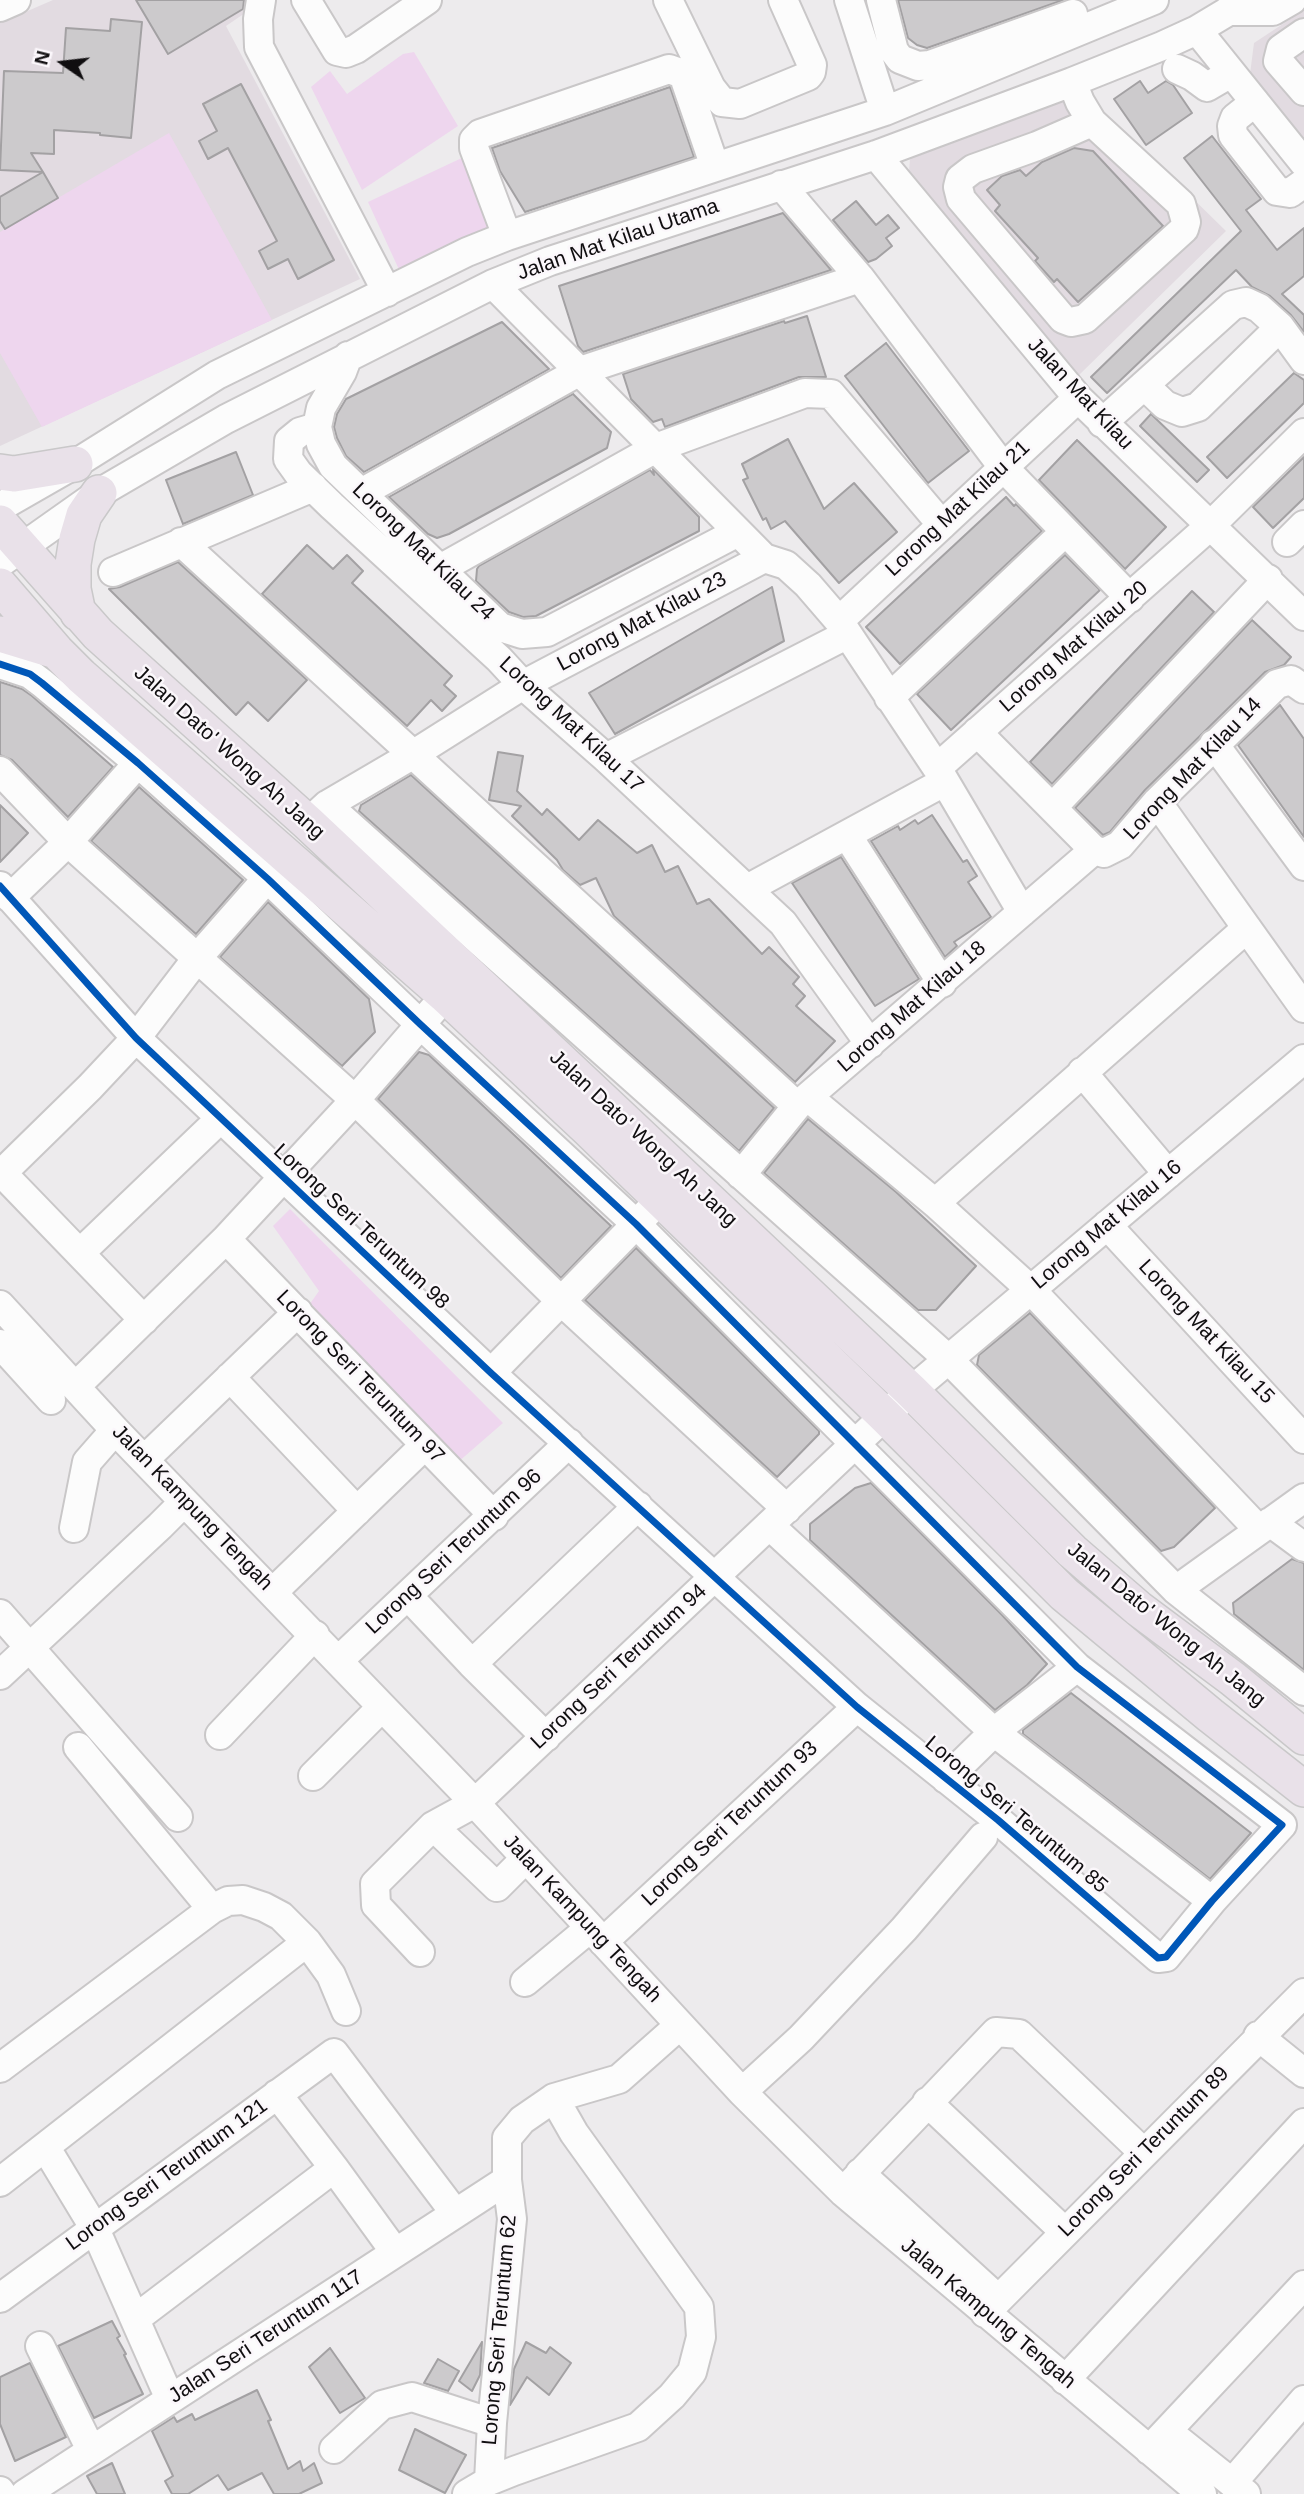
<!DOCTYPE html>
<style>
body{margin:0}
#map{position:relative;width:1304px;height:2494px;overflow:hidden;background:#edebed;font-family:Helvetica,sans-serif}
canvas{display:block}
.north{position:absolute;left:28px;top:28px;width:70px;height:70px;-webkit-text-stroke:5px #fbf7fb;paint-order:stroke;rotate:284deg;font-size:19px;font-weight:700;line-height:28px;text-align:center;color:#100e10}
.north::after{content:'';display:block;margin:auto;width:24px;height:32px;background:#100e10;clip-path:polygon(50% 0,100% 100%,50% 72%,0 100%)}
</style>
<div id="map">
<canvas width="1304" height="2494"></canvas>
<div class="north">N</div>
</div>
<script>
const ctx = document.querySelector('canvas').getContext('2d');
ctx.lineJoin = 'round';
function paint(path, color) {
  ctx.fillStyle = color;
  ctx.fill(path, 'evenodd');
}
function poly(rows) {
  const path = new Path2D();
  for (const r of rows) {
    path.moveTo(r[0], r[1]);
    for (let i = 2; i < r.length; i += 2) path.lineTo(r[i], r[i + 1]);
  }
  return path;
}
function stroke(path, color, width, dash) {
  ctx.strokeStyle = color;
  ctx.lineWidth = width;
  ctx.lineCap = dash ? 'butt' : 'round';
  ctx.setLineDash(dash || []);
  ctx.stroke(path);
}
function drawText(font, color, halo, rows, align = 'center') {
  ctx.font = font + ' Helvetica,sans-serif';
  ctx.lineWidth = 5;
  ctx.setLineDash([]);
  ctx.textBaseline = 'middle';
  ctx.strokeStyle = halo;
  ctx.fillStyle = color;
  for (const [text, x, y, turn = 0] of rows) {
    ctx.save();
    ctx.translate(x, y);
    ctx.rotate((+turn || 0) * Math.PI / 180);
    ctx.textAlign = isNaN(turn) ? turn : align;
    if (halo) ctx.strokeText(text, 0, 0);
    ctx.fillText(text, 0, 0);
    ctx.restore();
  }
}
const built = poly([
 [53,0,241,0,248,11,226,26,360,279,0,446,0,23],
 [1304,10,1304,140,1250,74,1254,43],
 [1081,89,1226,231,1079,375,960,241,914,183,909,171,910,160,916,149]
]);
const green = poly([
 [414,52,458,126,362,190,311,87,330,71,347,94,403,54],
 [169,133,272,320,42,427,0,353,0,232],
 [466,156,500,229,401,274,368,202],
 [290,1209,503,1423,457,1463,307,1308,319,1291,273,1226]
]);
const building = poly([
 [136,0,244,0,243,9,168,54,136,0],
 [898,0,1063,0,927,48,917,45,908,38,898,0],
 [111,19,142,22,131,138,100,135,100,133,54,130,54,154,31,153,43,172,0,170,4,71,63,73,66,28,110,31,111,19],
 [1140,81,1148,93,1166,81,1173,85,1192,113,1146,145,1114,99,1140,81],
 [241,84,334,260,298,279,288,259,268,269,259,251,277,241,228,148,208,159,199,141,217,131,203,104,241,84],
 [670,87,694,157,525,212,500,171,492,148,670,87],
 [1212,136,1261,199,1246,210,1277,250,1304,228,1304,276,1282,294,1304,315,1304,332,1291,315,1270,296,1252,287,1236,270,1107,393,1091,377,1241,231,1184,158,1212,136],
 [1074,148,1093,151,1163,226,1078,302,1057,279,1054,282,1035,261,1038,258,995,211,1000,205,987,190,1002,176,1020,170,1026,176,1042,162,1074,148],
 [43,172,58,198,5,229,0,221,0,197,43,172],
 [856,201,876,225,888,215,899,228,886,238,892,246,876,259,868,262,833,220,856,201],
 [783,213,831,270,583,352,578,346,559,286,783,213],
 [807,316,826,377,799,377,665,427,662,419,653,422,631,399,623,374,784,321,785,323,807,316],
 [502,322,549,369,364,472,346,456,337,438,334,427,337,414,346,399,502,322],
 [886,343,969,451,928,483,845,376,886,343],
 [1294,373,1304,380,1304,403,1227,478,1207,457,1294,373],
 [573,394,611,432,607,448,449,534,437,538,428,534,389,497,573,394],
 [1151,414,1209,470,1197,482,1140,426,1151,414],
 [788,439,824,509,854,483,897,532,839,583,785,521,771,529,766,518,763,520,743,480,748,478,742,464,788,439],
 [1077,440,1166,527,1125,569,1039,480,1077,440],
 [236,452,253,495,183,524,166,480,236,452],
 [1304,457,1304,498,1273,528,1253,507,1304,457],
 [653,469,699,517,699,531,536,616,523,617,509,612,476,581,477,569,479,566,650,470,654,475,653,469],
 [1006,497,1014,506,1016,504,1042,531,900,664,866,627,1006,497],
 [307,545,333,569,347,555,363,571,352,583,452,676,444,685,456,696,442,711,431,700,407,726,262,594,307,545],
 [1065,555,1100,590,951,730,917,694,1065,555],
 [178,562,307,680,268,721,248,702,236,715,109,589,120,587,178,562],
 [772,587,784,641,615,734,589,693,772,587],
 [1192,591,1214,612,1052,784,1030,762,1192,591],
 [1252,620,1291,657,1284,665,1265,672,1145,790,1110,832,1103,835,1075,808,1252,620],
 [0,682,22,689,32,696,113,767,68,817,12,760,0,755,0,682],
 [1280,705,1304,739,1304,837,1238,745,1280,705],
 [498,752,523,756,517,791,542,815,547,809,579,840,598,820,637,853,652,845,665,872,678,866,697,904,709,899,762,954,769,947,799,977,793,984,805,996,796,1006,835,1041,795,1082,614,916,596,878,580,885,563,870,557,860,512,816,521,806,489,800,498,752],
 [411,775,774,1108,739,1151,359,811,361,805,411,775],
 [139,787,243,880,196,934,91,841,139,787],
 [0,805,28,833,0,862,0,805],
 [932,815,963,862,967,860,977,876,968,882,991,917,954,942,957,946,945,957,871,841,898,826,900,830,915,820,918,824,932,815],
 [841,857,919,979,875,1006,792,883,841,857],
 [268,902,369,999,375,1032,342,1066,220,957,268,902],
 [419,1052,429,1055,611,1226,561,1278,378,1099,419,1052],
 [808,1119,896,1192,976,1266,936,1310,918,1310,764,1173,808,1119],
 [636,1248,819,1431,819,1434,777,1477,585,1300,636,1248],
 [1030,1313,1215,1508,1174,1547,1161,1551,977,1365,979,1355,1030,1313],
 [871,1483,1002,1615,1047,1664,1027,1685,995,1710,810,1540,810,1524,855,1488,871,1483],
 [1292,1559,1304,1563,1304,1670,1234,1614,1233,1603,1292,1559],
 [1071,1693,1251,1833,1210,1879,1023,1734,1023,1730,1071,1693],
 [112,2321,120,2336,117,2338,126,2354,124,2355,143,2394,94,2418,58,2346,112,2321],
 [482,2342,480,2375,472,2391,459,2381,482,2342],
 [526,2342,546,2353,550,2347,571,2363,549,2395,527,2377,510,2405,514,2369,526,2342],
 [330,2348,365,2398,340,2413,309,2367,330,2348],
 [438,2359,459,2371,448,2391,424,2383,438,2359],
 [30,2363,66,2437,15,2461,0,2424,0,2377,30,2363],
 [257,2390,271,2420,268,2421,288,2469,300,2461,303,2471,314,2463,322,2483,299,2494,274,2494,262,2473,228,2490,218,2475,188,2494,172,2494,165,2481,173,2476,152,2431,174,2417,177,2422,192,2414,195,2420,257,2390],
 [415,2429,466,2455,445,2493,399,2470,415,2429],
 [112,2463,125,2494,97,2494,87,2476,112,2463]
]);
const minor = poly([
 [261,0,258,19,259,47,387,292],
 [306,0,337,51,346,53,356,49,427,0],
 [668,0,711,88,722,102,740,104,808,76,811,72,812,65,783,0],
 [849,0,885,111],
 [881,0,894,51,900,59,918,66,930,65,1073,14],
 [0,7,16,0],
 [1228,11,1273,11,1292,0],
 [1197,30,1304,163],
 [1304,33,1281,49,1278,61,1304,91],
 [1177,69,1192,76,1207,87,1231,73],
 [1072,82,1080,102,1092,122,1181,204,1186,222,1184,229,1085,319,1071,322,1063,319,961,199,958,187,960,179,973,169,1037,146,1092,122],
 [1255,102,1235,118,1232,126,1233,135,1277,191,1290,193,1304,183],
 [876,155,1078,398,1304,616],
 [781,185,860,278,1003,467,1130,598],
 [507,236,474,148,474,140,480,134,669,69,683,74,715,167],
 [493,284,764,558,786,565,808,585,839,621,937,768,1022,912],
 [348,356,342,372,321,408,317,427,321,444,333,466,500,627,522,634,547,632,738,532],
 [1144,385,1165,405,1182,412,1198,407,1280,327],
 [1102,423,1233,305,1246,302,1259,308,1280,327,1304,360],
 [317,427,300,432,289,441,288,459,298,473,332,506,499,659,523,685,606,758,783,923,870,1044],
 [361,493,580,371,860,278],
 [0,507,75,464,217,375,467,252,507,236,885,111,1154,0],
 [181,542,797,1106],
 [1287,542,1304,525],
 [0,563,99,493,226,419,493,284,550,261,876,155,1072,82,1162,46,1197,30,1247,0],
 [440,569,656,448,805,393,831,394,942,525],
 [113,572,313,487],
 [839,621,1078,398],
 [0,664,30,674,42,683,138,763,268,879,420,1024,636,1224,1077,1667,1282,1825,1212,1901,1166,1957,1158,1958,998,1820,857,1707,491,1373,136,1038,0,886],
 [889,698,1065,532],
 [977,732,1094,850],
 [1214,744,1304,866],
 [606,758,846,635],
 [937,768,1211,525,1304,433],
 [0,771,68,842,355,1100,561,1301,787,1509],
 [1157,802,1304,1008],
 [327,805,948,1359,1176,1590,1304,1691],
 [1053,807,1268,579],
 [315,816,327,805,414,754,523,685,764,558],
 [847,835,942,983],
 [1094,850,1104,853,1120,845,1157,802,1277,684,1291,680,1304,689],
 [747,889,944,782],
 [10,898,68,842,138,763],
 [1082,1072,1168,1174],
 [808,1097,935,1203,1031,1290,1259,1530],
 [2,1173,144,1320],
 [0,1175,90,1087,136,1038,198,957,279,865],
 [741,1175,797,1106,1094,850],
 [935,1203,1247,928],
 [1107,1225,1304,1439],
 [226,1239,494,1516],
 [80,1253,220,1119],
 [0,1305,115,1430,475,1803,742,2092,843,2192,1202,2494],
 [0,1344,51,1400],
 [491,1373,648,1212],
 [230,1377,357,1511],
 [76,1386,226,1239,355,1100,433,1010],
 [145,1459,298,1312],
 [1270,1522,1304,1547],
 [769,1525,994,1732,1212,1901],
 [74,1528,87,1462,115,1430],
 [1176,1590,1304,1498],
 [273,1592,425,1445],
 [408,1596,472,1664,546,1737],
 [0,1614,178,1817],
 [339,1660,569,1443],
 [472,1664,638,1506],
 [0,1675,160,1526,184,1502],
 [220,1735,315,1635],
 [78,1747,212,1909],
 [313,1776,382,1707],
 [946,1779,994,1732,1077,1667],
 [433,1826,497,1887,526,1858],
 [603,1942,857,1707],
 [420,1952,376,1905,375,1884,433,1826,475,1803,911,1391,1304,1059],
 [525,1982,590,1928],
 [1258,2036,1304,2073],
 [0,2068,212,1909,228,1901,243,1900,264,1907,281,1916,307,1942,331,1975,346,2011],
 [742,2092,801,2038,904,1929,983,1837],
 [927,2102,1065,2232],
 [46,2148,95,2229,170,2399],
 [334,2168,395,2252],
 [860,2173,998,2299],
 [0,2182,307,1942],
 [843,2192,996,2032,1019,2034,1143,2152],
 [0,2298,334,2053,455,2213],
 [985,2313,1304,1993],
 [135,2319,334,2168,277,2094],
 [40,2346,91,2450],
 [1065,2380,1304,2123],
 [1167,2431,1246,2494],
 [334,2449,382,2405,412,2397,492,2423],
 [1149,2450,1304,2285],
 [489,2481,492,2423,512,2219,507,2180,507,2138,522,2120,554,2098,619,2079,680,2025],
 [1232,2483,1304,2400],
 [0,2491,2,2494],
 [25,2494,507,2180],
 [467,2494,489,2481,514,2471,638,2427,672,2396,692,2372,701,2337,699,2307,574,2133,554,2098]
]);
const major = poly([
 [0,472,14,474,75,464],
 [0,523,98,634,308,823,699,1191,911,1391,1072,1551,1139,1609,1233,1679,1304,1737],
 [0,586,56,651,81,676,445,995,588,1129,885,1416,1064,1594,1210,1715,1304,1789],
 [78,613,73,589,73,564,77,539,84,515,99,493],
 [0,634,56,651]
]);
const cycleway = poly([
 [0,664,30,674,42,683,138,763,268,879,420,1024,636,1224,1077,1667,1282,1825,1212,1901,1166,1957,1158,1958,998,1820,857,1707,491,1373,136,1038,0,886]
]);
const streetNames = [
 ["Jalan Mat Kilau Utama",618,240,-19],
 ["Jalan Mat Kilau",1080,394,47],
 ["Lorong Mat Kilau 21",958,509,-43],
 ["Lorong Mat Kilau 24",423,552,44],
 ["Lorong Mat Kilau 23",642,622,-28],
 ["Lorong Mat Kilau 20",1074,647,-41],
 ["Lorong Mat Kilau 17",571,725,43],
 ["Jalan Dato' Wong Ah Jang",229,753,42],
 ["Lorong Mat Kilau 14",1193,769,-46],
 ["Lorong Mat Kilau 18",912,1007,-41],
 ["Jalan Dato' Wong Ah Jang",643,1139,43],
 ["Lorong Mat Kilau 16",1107,1225,-40],
 ["Lorong Seri Teruntum 98",361,1227,43],
 ["Lorong Mat Kilau 15",1206,1332,47],
 ["Lorong Seri Teruntum 97",360,1377,46],
 ["Jalan Kampung Tengah",192,1508,46],
 ["Lorong Seri Teruntum 96",454,1552,-43],
 ["Jalan Dato' Wong Ah Jang",1166,1625,39],
 ["Lorong Seri Teruntum 94",619,1667,-43],
 ["Lorong Seri Teruntum 85",1016,1815,40],
 ["Lorong Seri Teruntum 93",730,1824,-43],
 ["Jalan Kampung Tengah",582,1919,47],
 ["Lorong Seri Teruntum 89",1144,2152,-45],
 ["Lorong Seri Teruntum 121",167,2175,-36],
 ["Jalan Kampung Tengah",988,2314,40],
 ["Lorong Seri Teruntum 62",500,2330,-85],
 ["Jalan Seri Teruntum 117",266,2337,-33]
];
paint(built, '#e2dbe1');
paint(green, '#eed6ee');
paint(building, '#cccacc');
stroke(building, '#a3a1a3', 2);
stroke(minor, '#c9c7c8', 32);
stroke(major, '#c9c8c9', 38);
stroke(minor, '#fcfcfc', 28);
stroke(major, '#e9e1e9', 35);
stroke(cycleway, '#0057b8', 7);
drawText('21px', '#100e10', '#fbf7fb', streetNames);
</script>
